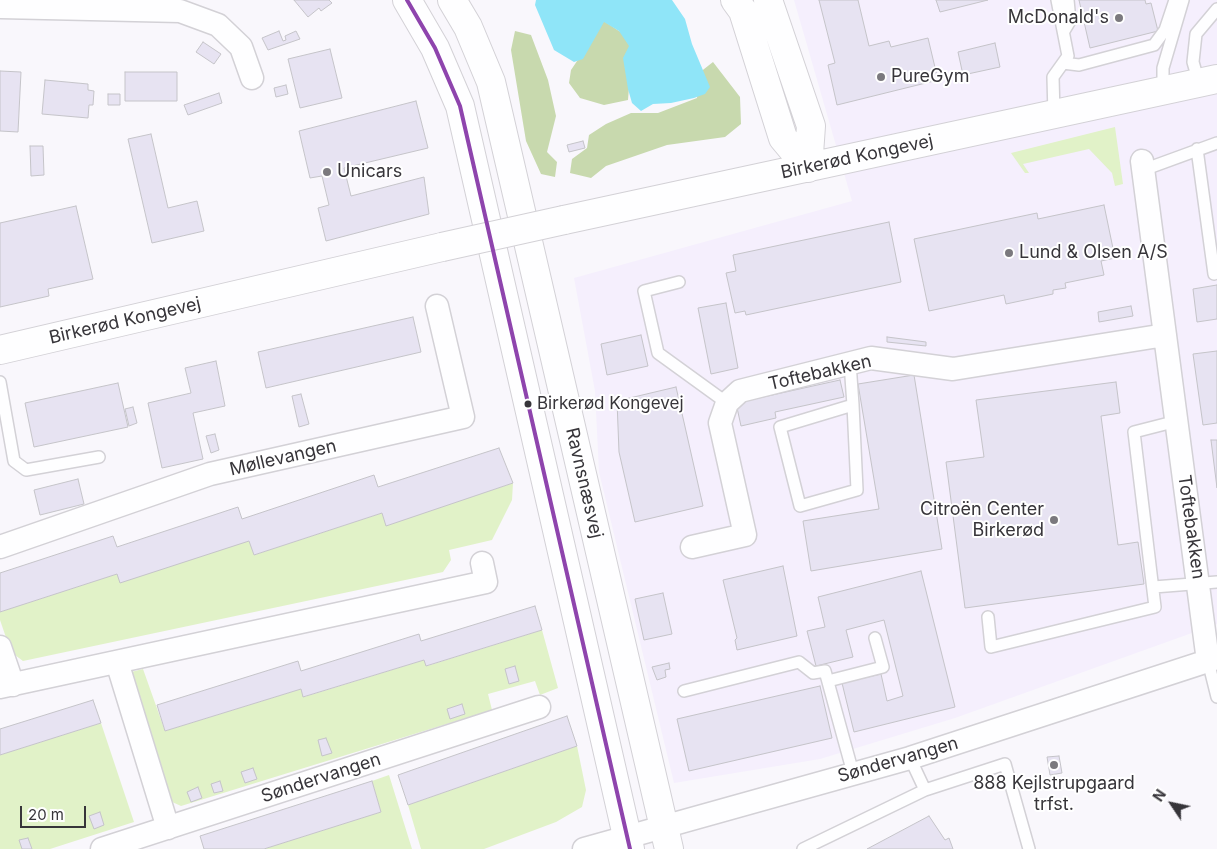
<!DOCTYPE html>
<meta charset="utf-8">
<style>
body{margin:0}
#map{position:relative;width:1217px;height:849px;overflow:hidden;background:#f9f7fc;font-family:Inter,sans-serif}
canvas{display:block}
.north{position:absolute;left:1147px;top:779px;width:50px;height:50px;-webkit-text-stroke:4px #fff;paint-order:stroke;rotate:304deg;font-size:14px;font-weight:700;line-height:20px;text-align:center;color:#37353a}
.north::after{content:'';display:block;margin:auto;width:18px;height:22px;background:#37353a;clip-path:polygon(50% 0,100% 100%,50% 72%,0 100%)}
.scale{position:absolute;left:20px;top:806px;width:66px;height:22px;box-sizing:border-box;border:2px solid #37353a;border-top:0;padding-left:6px;font-size:15px;line-height:18px;white-space:nowrap;color:#37353a;-webkit-text-stroke:4px #fff;paint-order:stroke}
</style>
<div id="map">
<canvas width="1217" height="849"></canvas>
<div class="north">N</div>
<div class="scale">20 m</div>
</div>
<script>
const ctx = document.querySelector('canvas').getContext('2d');
ctx.lineJoin = 'round';
function paint(path, color) {
  ctx.fillStyle = color;
  ctx.fill(path, 'evenodd');
}
function poly(rows) {
  const path = new Path2D();
  for (const r of rows) {
    path.moveTo(r[0], r[1]);
    for (let i = 2; i < r.length; i += 2) path.lineTo(r[i], r[i + 1]);
  }
  return path;
}
function stroke(path, color, width, dash) {
  ctx.strokeStyle = color;
  ctx.lineWidth = width;
  ctx.lineCap = dash ? 'butt' : 'round';
  ctx.setLineDash(dash || []);
  ctx.stroke(path);
}
function drawText(font, color, halo, rows, align = 'center') {
  ctx.font = font + ' Inter,sans-serif';
  ctx.lineWidth = 4;
  ctx.setLineDash([]);
  ctx.textBaseline = 'middle';
  ctx.strokeStyle = halo;
  ctx.fillStyle = color;
  for (const [text, x, y, turn = 0] of rows) {
    ctx.save();
    ctx.translate(x, y);
    ctx.rotate((+turn || 0) * Math.PI / 180);
    ctx.textAlign = isNaN(turn) ? turn : align;
    if (halo) ctx.strokeText(text, 0, 0);
    ctx.fillText(text, 0, 0);
    ctx.restore();
  }
}
const built = poly([
 [794,0,1217,0,1217,624,955,718,820,759,674,783,599,472,595,391,574,278,852,201]
]);
const green = poly([
 [1115,127,1123,184,1115,186,1112,173,1089,149,1023,164,1029,173,1025,173,1011,153],
 [513,483,512,500,492,540,449,550,451,560,443,572,23,661,11,652,0,620,0,612,117,574,249,541,254,555,382,513,387,525],
 [542,630,558,688,540,695,535,681,488,694,492,710,181,806,170,801,131,672,143,669,165,731,301,689,304,697,424,660,427,666],
 [101,723,134,822,50,849,0,849,0,755],
 [577,746,586,790,582,807,556,822,484,849,421,849,408,805],
 [389,775,412,849,264,849,381,812,372,781]
]);
const forest = poly([
 [604,21,622,33,632,50,628,100,604,105,580,98,569,83,571,70],
 [515,31,531,35,548,80,556,116,547,152,557,162,555,177,541,174,526,141,511,50],
 [713,62,740,97,741,124,725,137,667,145,606,166,591,178,570,173,572,159,587,148,589,135,606,124,631,113,658,113,697,98,699,73]
]);
const water = poly([
 [536,0,672,0,685,19,692,44,710,87,705,94,694,98,671,103,653,104,641,111,632,103,628,89,623,58,629,46,619,31,604,22,583,59,574,62,554,50,535,5]
]);
const building = poly([
 [294,0,329,0,332,3,321,11,319,8,308,17,294,0],
 [819,0,858,0,869,46,889,41,891,47,928,38,938,80,837,105,828,65,835,63,819,0],
 [936,0,988,0,940,12,936,0],
 [1079,0,1145,0,1146,4,1151,3,1158,31,1090,48,1079,0],
 [279,31,283,41,286,40,285,36,296,31,300,39,268,50,262,38,279,31],
 [203,42,221,54,214,64,196,52,203,42],
 [995,43,1000,67,963,75,958,52,995,43],
 [330,49,342,98,300,108,288,59,330,49],
 [0,71,21,72,18,132,0,131,0,71],
 [125,72,177,72,177,101,125,101,125,72],
 [45,80,88,84,88,90,94,91,93,105,89,105,88,118,42,114,45,80],
 [286,85,288,94,276,97,274,88,286,85],
 [219,93,222,103,188,115,184,105,219,93],
 [108,94,120,94,120,105,108,105,108,94],
 [416,101,428,148,344,168,351,196,424,177,429,214,326,241,318,208,329,205,322,176,310,178,299,131,416,101],
 [151,134,168,208,197,201,204,231,152,243,128,139,151,134],
 [583,141,585,148,569,152,567,145,583,141],
 [30,146,43,146,44,175,31,176,30,146],
 [1104,205,1115,258,1101,261,1104,275,1065,283,1066,288,1053,290,1053,294,1006,304,1004,295,929,311,914,239,1037,213,1038,219,1104,205],
 [76,206,93,279,48,289,49,296,0,307,0,223,76,206],
 [889,222,901,282,746,315,745,311,735,313,726,273,736,271,733,255,889,222],
 [1217,285,1217,319,1197,322,1193,289,1217,285],
 [726,303,738,368,711,374,698,308,726,303],
 [1131,306,1133,316,1099,322,1098,312,1131,306],
 [413,317,421,352,266,388,258,352,413,317],
 [641,335,648,366,607,375,601,344,641,335],
 [887,337,926,342,926,346,887,342,887,337],
 [1217,351,1217,423,1203,425,1193,354,1217,351],
 [216,361,225,406,193,413,203,459,162,468,148,403,191,393,185,368,216,361],
 [914,375,942,549,811,571,803,521,879,509,858,384,914,375],
 [840,380,844,397,775,412,776,418,741,426,736,403,840,380],
 [1116,382,1120,413,1101,416,1118,545,1138,542,1144,584,965,608,946,462,984,457,976,400,1116,382],
 [118,383,128,427,34,447,25,403,118,383],
 [676,387,703,506,635,522,619,452,617,401,676,387],
 [301,394,309,424,299,427,292,396,301,394],
 [133,407,137,423,129,426,125,409,133,407],
 [215,434,219,450,211,453,206,436,215,434],
 [1211,440,1217,440,1217,488,1211,440],
 [499,448,513,483,386,526,382,513,254,555,249,541,120,583,117,574,0,612,0,573,113,536,117,547,238,507,242,519,374,475,378,487,499,448],
 [78,479,84,504,40,515,34,490,78,479],
 [783,566,797,636,737,650,735,640,737,638,723,580,783,566],
 [921,571,955,707,854,732,842,683,881,674,887,701,903,696,884,620,846,630,853,657,816,666,807,631,825,627,818,597,921,571],
 [663,593,672,634,644,640,635,599,663,593],
 [535,606,542,630,426,666,424,660,303,697,301,689,165,731,157,705,298,661,301,671,419,634,421,641,535,606],
 [669,663,670,669,665,670,666,677,657,680,652,667,669,663],
 [515,666,519,681,509,684,505,669,515,666],
 [820,686,832,738,689,771,677,719,820,686],
 [93,700,101,723,0,755,0,729,93,700],
 [462,704,465,714,450,719,447,709,462,704],
 [567,716,577,746,408,805,398,775,567,716],
 [326,738,332,753,322,756,318,740,326,738],
 [1059,756,1062,773,1050,775,1047,757,1059,756],
 [253,768,257,779,245,783,241,772,253,768],
 [220,781,223,791,214,793,211,784,220,781],
 [372,781,381,812,264,849,204,849,200,836,372,781],
 [198,787,202,798,191,802,187,792,198,787],
 [100,812,104,825,94,829,89,816,100,812],
 [929,816,945,840,949,838,953,849,867,849,929,816],
 [28,838,32,849,22,849,19,840,28,838]
]);
const lane = poly([
 [1064,31,1070,21,1068,0],
 [1063,63,1079,65,1154,45,1165,30,1175,0],
 [1199,83,1193,62,1196,34,1217,9],
 [1163,90,1163,68,1183,0],
 [1054,115,1053,77,1068,56,1057,0],
 [1197,149,1214,274],
 [1143,170,1217,143],
 [679,282,644,291,658,353,727,403],
 [850,363,853,405,857,490,800,506,780,427,853,405],
 [0,382,14,461,26,470,99,457],
 [1154,587,1217,582],
 [988,617,991,647,1155,607,1134,432,1177,421],
 [1208,661,1217,697],
 [828,681,883,667,875,638],
 [684,691,799,662,813,673,825,671,853,773],
 [910,758,925,790],
 [803,849,925,790,1005,764,1029,849]
]);
const street = poly([
 [0,7,180,11,218,25,241,47,252,78],
 [1142,161,1208,661],
 [0,547,210,474,463,417,437,306],
 [692,547,745,535,720,423,727,403,740,391,871,358,953,369,1165,335],
 [0,647,13,685],
 [117,662,168,828],
 [0,687,486,582,482,563],
 [102,849,539,707],
 [584,849,910,758,1217,658]
]);
const secondary = poly([
 [407,0,435,48,460,106,630,849],
 [452,0,468,27,491,82,669,849],
 [735,0,743,11,783,138,808,168],
 [768,0,811,126,808,168],
 [564,220,1217,79],
 [0,350,442,247]
]);
const secondaryBridge = poly([
 [442,247,564,220]
]);
const bus1 = poly([
 [407,0,435,48,460,106,630,849]
]);
const markers = [
 [1119,18,5,"#7b797e"],
 [881,77,5,"#7b797e"],
 [327,172,5,"#7b797e"],
 [1009,253,5,"#7b797e"],
 [528,404,4.5,"#37353a"],
 [1054,520,5,"#7b797e"],
 [1054,765,5,"#7b797e"]
];
const busNames = [
 ["Birkerød Kongevej",537,404]
];
const poiNames = [
 ["McDonald's",1109,18,"right"],
 ["PureGym",891,77],
 ["Unicars",337,172],
 ["Lund & Olsen A/S",1019,253],
 ["Citroën Center",1044,510,"right"],
 ["Birkerød",1044,531,"right"],
 ["888 Kejlstrupgaard",1054,784,"center"],
 ["trfst.",1054,805,"center"]
];
const streetNames = [
 ["Birkerød Kongevej",857,157,-12],
 ["Birkerød Kongevej",125,321,-13],
 ["Toftebakken",820,373,-13],
 ["Møllevangen",283,458,-13],
 ["Ravnsnæsvej",584,483,77],
 ["Toftebakken",1191,527,82],
 ["Søndervangen",898,760,-16],
 ["Søndervangen",321,778,-18]
];
paint(built, '#f5effd');
paint(green, '#e1f2c8');
paint(forest, '#c8d9ae');
paint(water, '#8fe5f8');
paint(building, '#e7e3f2');
stroke(building, '#c5c4c9', 1);
stroke(lane, '#d3d1d6', 14);
stroke(street, '#d3d1d6', 25);
stroke(secondary, '#d3d1d6', 30);
stroke(lane, '#fefeff', 11);
stroke(street, '#fefeff', 22);
stroke(secondary, '#fefeff', 28);
stroke(secondaryBridge, '#d3d1d6', 30, []);
stroke(secondaryBridge, '#fefeff', 28);
stroke(bus1, '#8e44ad', 4);
for (const [x, y, r, color] of markers) {
  const dot = new Path2D();
  dot.arc(x, y, r, 0, 2 * Math.PI);
  ctx.fillStyle = color;
  ctx.fill(dot);
  stroke(dot, '#fff', 2);
}
drawText('17px', '#37353a', '#fff', busNames, 'left');
drawText('18px', '#37353a', '#fff', poiNames, 'left');
drawText('18px', '#37353a', '#fff', streetNames);
</script>
